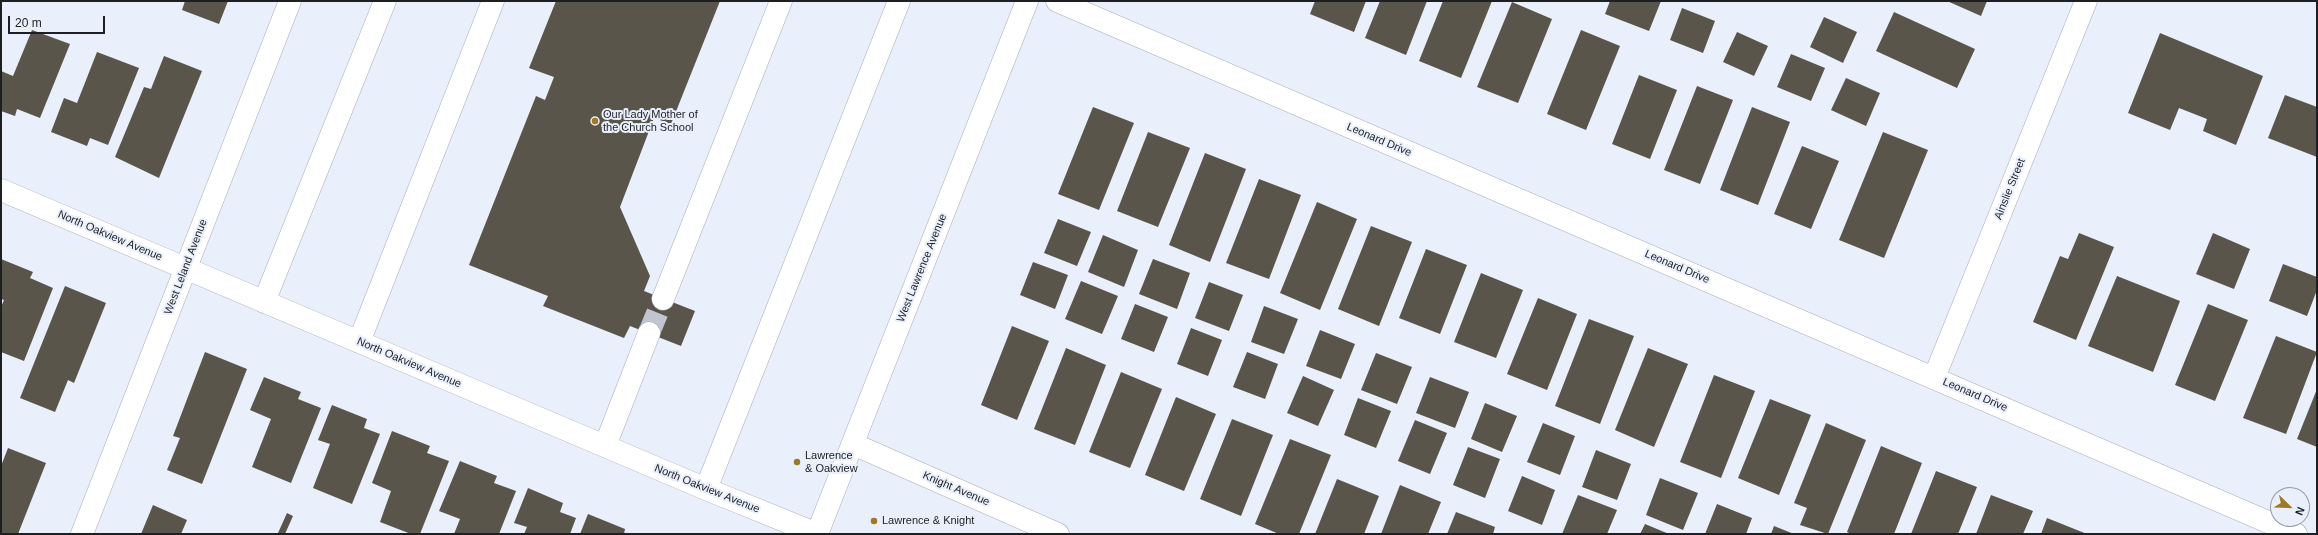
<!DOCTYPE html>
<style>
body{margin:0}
#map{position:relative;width:2318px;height:535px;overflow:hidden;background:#e9effb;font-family:Arial,sans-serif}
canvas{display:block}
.frame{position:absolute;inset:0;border:2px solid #1d1f23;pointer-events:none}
.north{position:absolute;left:2270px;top:487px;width:40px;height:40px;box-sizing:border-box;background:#e9effb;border:1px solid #979ca5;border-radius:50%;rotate:113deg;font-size:11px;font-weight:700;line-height:16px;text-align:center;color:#1d1f23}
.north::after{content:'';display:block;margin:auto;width:14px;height:18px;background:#9c7a25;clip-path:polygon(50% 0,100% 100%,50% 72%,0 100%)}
.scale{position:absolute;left:8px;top:16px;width:97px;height:18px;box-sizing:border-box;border:2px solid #1d1f23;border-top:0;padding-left:5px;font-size:12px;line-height:14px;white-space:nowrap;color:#1d1f23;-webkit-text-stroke:3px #e9effb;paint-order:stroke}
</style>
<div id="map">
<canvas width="2318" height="535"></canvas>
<div class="frame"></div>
<div class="north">N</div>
<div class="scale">20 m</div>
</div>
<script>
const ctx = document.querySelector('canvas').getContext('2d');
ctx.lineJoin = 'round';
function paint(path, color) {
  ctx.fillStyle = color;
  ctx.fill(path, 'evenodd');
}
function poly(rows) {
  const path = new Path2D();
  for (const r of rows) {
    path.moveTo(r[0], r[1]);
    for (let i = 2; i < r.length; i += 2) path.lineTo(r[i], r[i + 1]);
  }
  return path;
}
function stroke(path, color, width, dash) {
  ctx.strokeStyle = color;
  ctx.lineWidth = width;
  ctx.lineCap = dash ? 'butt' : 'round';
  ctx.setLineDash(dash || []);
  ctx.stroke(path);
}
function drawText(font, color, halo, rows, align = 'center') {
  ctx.font = font + ' Arial,sans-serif';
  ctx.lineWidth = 4;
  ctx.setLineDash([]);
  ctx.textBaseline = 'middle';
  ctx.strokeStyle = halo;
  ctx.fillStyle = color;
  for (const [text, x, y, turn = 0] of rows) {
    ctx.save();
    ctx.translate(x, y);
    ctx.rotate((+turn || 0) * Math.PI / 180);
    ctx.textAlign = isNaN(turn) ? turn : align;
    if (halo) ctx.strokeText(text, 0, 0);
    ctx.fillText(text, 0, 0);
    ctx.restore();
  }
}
const building = poly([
 [185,1,228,1,219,24,182,10],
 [556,1,720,1,671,124,654,118,620,207,650,276,644,291,695,311,681,346,630,326,624,338,543,306,548,296,469,265,536,96,545,100,554,77,529,68],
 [1315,1,1366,1,1354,32,1310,14],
 [1380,1,1427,1,1406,55,1365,38],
 [1443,1,1492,1,1461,78,1419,61],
 [1610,1,1661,1,1649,31,1605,14],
 [1947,1,1987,1,1981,16],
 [1512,2,1552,19,1518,103,1477,87],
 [1682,8,1715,21,1703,53,1670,40],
 [1894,12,1975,49,1957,88,1876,51],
 [1824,17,1857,32,1843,63,1810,47],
 [32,30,70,44,40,118,17,109,15,116,1,111,1,71,13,76],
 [1581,30,1620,46,1586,130,1547,114],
 [1737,32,1768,46,1754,76,1723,62],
 [2160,33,2263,76,2236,145,2203,131,2207,119,2179,108,2170,130,2128,113],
 [97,52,139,68,108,145,90,138,87,146,51,132,64,98,77,103],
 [1791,54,1825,68,1811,101,1777,87],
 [164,56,202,71,159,178,115,157,144,87,151,89],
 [1639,75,1677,90,1650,159,1612,144],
 [1846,78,1880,93,1866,126,1831,110],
 [1697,86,1733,100,1700,184,1664,170],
 [2285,95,2317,107,2317,157,2268,138],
 [1093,107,1134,123,1099,210,1058,194],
 [1752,107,1790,122,1758,205,1720,190],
 [1148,132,1190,148,1158,227,1117,211],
 [1883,132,1928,150,1884,258,1839,240],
 [1802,146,1839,161,1811,229,1774,214],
 [1205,153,1246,169,1210,262,1169,245],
 [1259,179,1301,195,1269,279,1226,263],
 [1317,202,1357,219,1320,310,1280,293],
 [1058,219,1091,232,1077,266,1044,253],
 [1371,226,1412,242,1379,326,1338,309],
 [2079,233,2114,247,2076,340,2033,322,2060,256,2068,259],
 [2213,233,2250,249,2234,289,2196,274],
 [1103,235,1138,250,1124,287,1088,272],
 [1426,249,1467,265,1440,334,1399,318],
 [1,259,33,272,30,278,53,288,24,361,1,352,1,307,4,300,1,299],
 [1153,259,1190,273,1177,309,1139,294],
 [1033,262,1068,275,1055,309,1020,295],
 [2283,264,2317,277,2317,290,2307,316,2269,301],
 [1481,273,1523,290,1496,358,1454,342],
 [2117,276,2180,301,2153,372,2088,346],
 [1081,281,1118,296,1102,334,1065,319],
 [1209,282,1243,295,1229,331,1195,318],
 [65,286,106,303,74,383,68,380,55,412,20,398],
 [1538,298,1577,314,1547,390,1507,374],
 [1135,304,1168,317,1154,352,1121,339],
 [2208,304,2248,320,2215,401,2175,385],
 [1264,306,1298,319,1284,354,1251,342],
 [1589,319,1634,336,1600,424,1555,406],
 [1012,326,1049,341,1017,420,981,405],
 [1191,328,1222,340,1208,376,1177,364],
 [1320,330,1355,344,1341,379,1306,366],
 [2276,336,2317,352,2286,434,2243,418],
 [1066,348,1106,365,1075,445,1034,429],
 [1648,348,1688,364,1654,447,1615,430],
 [205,352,247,369,202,484,167,470,180,438,173,436],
 [1247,352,1278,364,1265,399,1233,387],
 [1376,353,1412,367,1397,404,1361,390],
 [1121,372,1162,389,1130,468,1089,452],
 [1714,375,1755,391,1721,478,1680,462],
 [1303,376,1334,390,1318,426,1287,413],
 [264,377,301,392,298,399,321,408,291,483,252,467,271,419,250,410],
 [1430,377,1469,392,1455,428,1416,413],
 [2317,389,2317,447,2297,439],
 [1176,397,1216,414,1184,491,1145,475],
 [1358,398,1391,411,1376,448,1344,435],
 [1770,399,1811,415,1779,495,1738,478],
 [1485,403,1517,416,1502,452,1471,439],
 [332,405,367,419,364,428,380,434,352,504,313,488,330,444,318,440],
 [1232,419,1273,435,1241,516,1200,499],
 [1415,420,1447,433,1430,474,1398,461],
 [1543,423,1575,436,1560,475,1527,462],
 [1826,423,1866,440,1828,534,1800,525,1807,508,1794,503],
 [392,431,430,446,427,453,449,461,420,534,411,534,380,522,391,491,372,483],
 [1290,439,1331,455,1299,534,1279,534,1255,524],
 [1881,446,1922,463,1894,534,1851,534,1847,532],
 [1468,447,1500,459,1485,498,1453,485],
 [8,448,46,463,18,534,1,534,1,466],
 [1596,450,1631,464,1617,500,1582,487],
 [460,461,497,476,494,483,516,491,499,534,454,534,460,519,439,511],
 [1936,471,1977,487,1958,534,1911,534],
 [1522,476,1555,490,1542,525,1508,511],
 [1660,478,1698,493,1683,530,1646,515],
 [1337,479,1379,496,1364,534,1315,534],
 [1400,485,1441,502,1428,534,1381,534],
 [528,488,563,503,560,512,576,518,570,534,524,534,527,527,514,523],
 [1578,495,1617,510,1607,534,1562,534],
 [1991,495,2033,511,2023,534,1976,534],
 [1717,504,1752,518,1746,534,1705,534],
 [153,505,187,520,181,534,141,534],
 [1456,512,1495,527,1493,534,1447,534],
 [287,513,293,516,285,534,281,534,278,533],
 [588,514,625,529,624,534,580,534],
 [2047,518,2087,534,2041,534],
 [1645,524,1669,534,1640,534],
 [1774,526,1794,534,1771,534]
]);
const minorTunnel = poly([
 [649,333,663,299]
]);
const minor = poly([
 [1057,1,2296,534],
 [1,190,706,489,817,534],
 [663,299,781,1],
 [264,302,385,1],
 [359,342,493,1],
 [1934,378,2086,1],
 [853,444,1058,534],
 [605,446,649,333],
 [706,489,899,1],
 [82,534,290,1]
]);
const major = poly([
 [817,534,1027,1]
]);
const markers = [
 [595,121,4,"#9c7a25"],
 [797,462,4,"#9c7a25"],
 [874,521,4,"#9c7a25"]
];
const poiNames = [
 ["Our Lady Mother of",603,115],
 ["the Church School",603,128],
 ["Lawrence",805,456],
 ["& Oakview",805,469],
 ["Lawrence & Knight",882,521]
];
const streetNames = [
 ["Leonard Drive",1379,140,23],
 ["Ainslie Street",2010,189,-68],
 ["North Oakview Avenue",110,236,23],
 ["West Leland Avenue",186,267,-69],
 ["Leonard Drive",1677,267,23],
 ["West Lawrence Avenue",922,268,-68],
 ["North Oakview Avenue",409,363,23],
 ["Leonard Drive",1975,395,23],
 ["North Oakview Avenue",707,489,22],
 ["Knight Avenue",956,489,23]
];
paint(building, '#59554b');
stroke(minorTunnel, '#c0c5d0', 22, [22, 11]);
stroke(minor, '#a7adb7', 23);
stroke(major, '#a7adb7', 23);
stroke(minor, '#fff', 22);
stroke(major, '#fff', 22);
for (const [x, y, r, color] of markers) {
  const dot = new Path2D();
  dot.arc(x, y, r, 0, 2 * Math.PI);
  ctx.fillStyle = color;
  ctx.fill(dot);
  stroke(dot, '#e9effb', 1.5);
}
drawText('11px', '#1d1f23', '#e9effb', poiNames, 'left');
drawText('11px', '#1d1f23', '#e9effb', streetNames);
</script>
